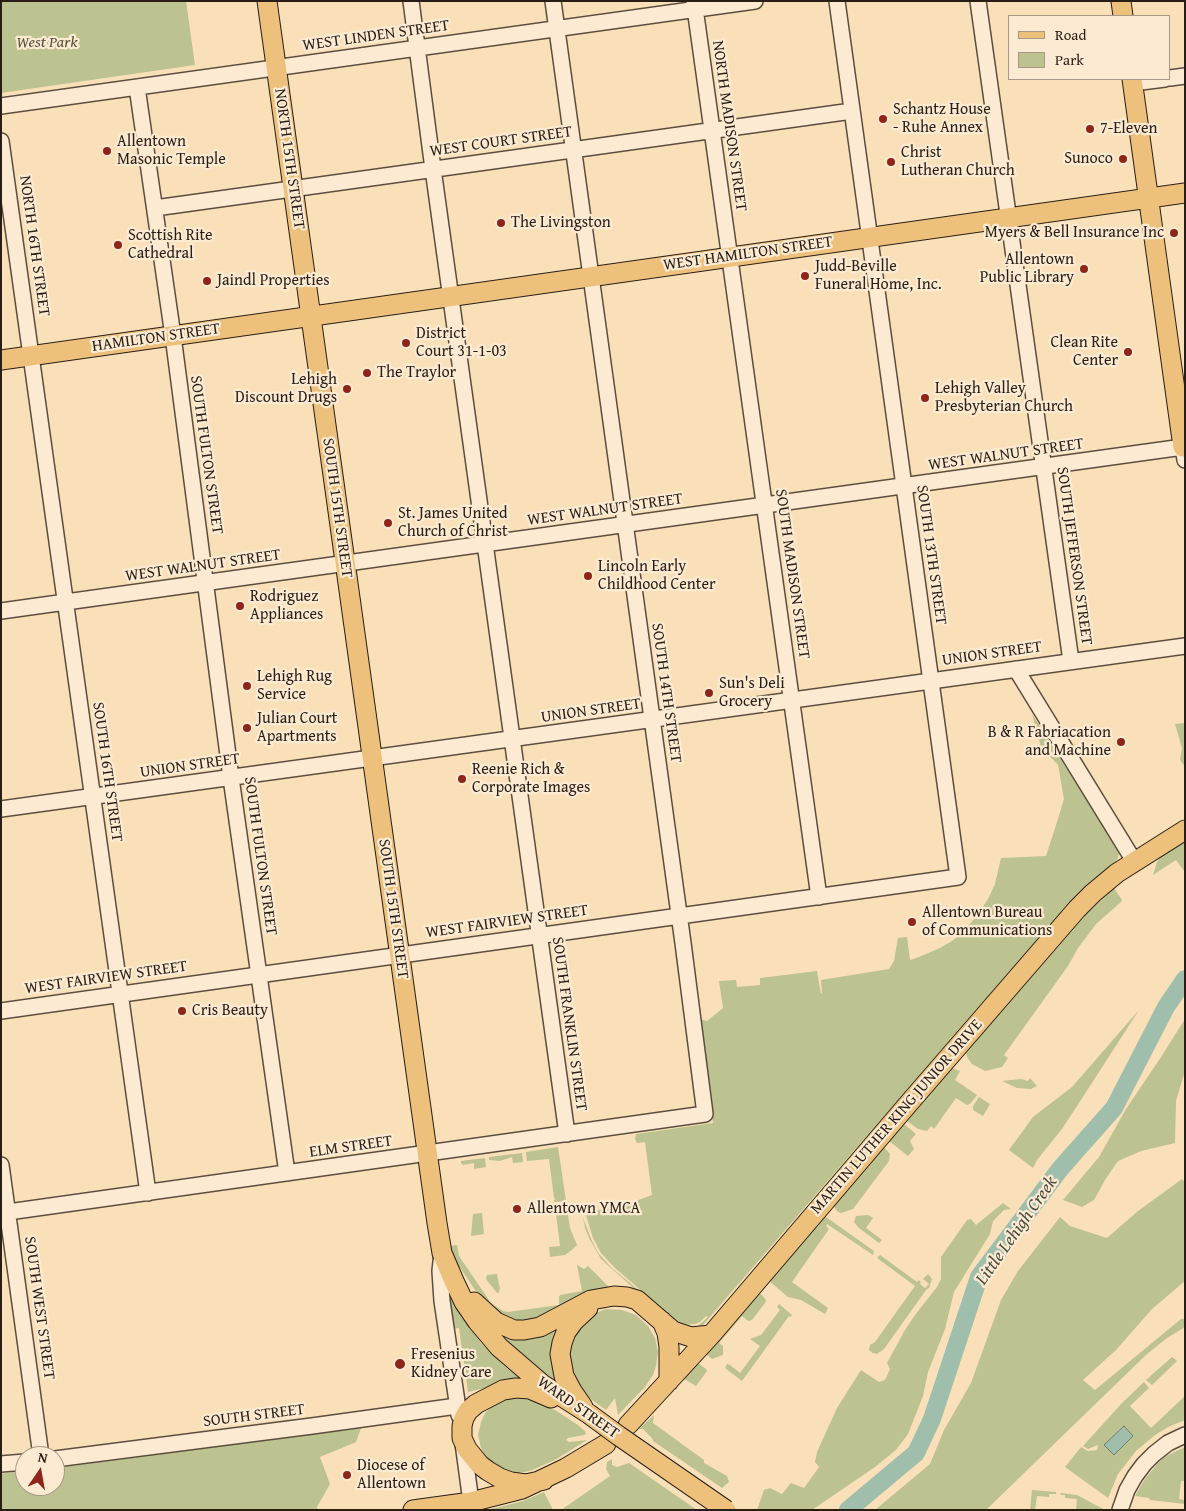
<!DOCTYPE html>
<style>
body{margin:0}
#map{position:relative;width:1186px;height:1511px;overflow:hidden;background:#fae0b9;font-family:"Gentium Book Plus",serif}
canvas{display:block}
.frame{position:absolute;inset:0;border:2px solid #281e16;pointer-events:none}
.legend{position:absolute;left:1008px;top:15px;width:162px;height:65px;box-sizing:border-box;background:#fcebd2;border:1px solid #a79987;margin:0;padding:6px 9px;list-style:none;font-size:15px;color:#281e16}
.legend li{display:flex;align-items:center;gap:10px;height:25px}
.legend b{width:25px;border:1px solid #a79987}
.north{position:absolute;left:15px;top:1446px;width:50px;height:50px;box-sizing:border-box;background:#fcebd2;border:1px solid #a79987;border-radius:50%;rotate:12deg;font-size:14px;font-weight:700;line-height:20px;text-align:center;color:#281e16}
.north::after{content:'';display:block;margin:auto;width:18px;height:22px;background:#8f2418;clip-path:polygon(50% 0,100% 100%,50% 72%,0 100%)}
</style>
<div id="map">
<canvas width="1186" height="1511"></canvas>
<div class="frame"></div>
<ul class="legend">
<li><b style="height:6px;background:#edc07c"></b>Road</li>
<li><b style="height:14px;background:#bcc290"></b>Park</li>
</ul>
<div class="north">N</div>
</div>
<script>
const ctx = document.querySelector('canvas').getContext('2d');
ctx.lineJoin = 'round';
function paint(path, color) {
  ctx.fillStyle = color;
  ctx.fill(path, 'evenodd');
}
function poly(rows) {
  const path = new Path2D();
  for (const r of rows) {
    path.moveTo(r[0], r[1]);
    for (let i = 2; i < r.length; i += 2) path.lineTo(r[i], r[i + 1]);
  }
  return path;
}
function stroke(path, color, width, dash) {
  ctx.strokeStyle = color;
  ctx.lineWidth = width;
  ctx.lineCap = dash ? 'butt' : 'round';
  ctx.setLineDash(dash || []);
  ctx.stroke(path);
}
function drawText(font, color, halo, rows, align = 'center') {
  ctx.font = font + ' "Gentium Book Plus",serif';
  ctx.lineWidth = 4.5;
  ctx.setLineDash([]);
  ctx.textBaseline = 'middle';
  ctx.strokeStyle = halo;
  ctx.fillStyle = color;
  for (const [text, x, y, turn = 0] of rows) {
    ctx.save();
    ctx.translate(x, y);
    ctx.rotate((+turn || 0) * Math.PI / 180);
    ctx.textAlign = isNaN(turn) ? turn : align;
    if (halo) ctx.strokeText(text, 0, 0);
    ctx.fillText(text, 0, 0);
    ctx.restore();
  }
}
const green = poly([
 [1,1,186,1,195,65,1,93],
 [1032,714,1113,842,1119,854,1117,860,1081,891,1065,907,1053,923,973,1013,703,1325,700,1327,691,1329,676,1323,690,1328,698,1326,708,1317,706,1316,700,1322,695,1324,685,1325,679,1322,667,1313,615,1268,601,1253,593,1238,585,1212,617,1208,652,1195,645,1142,637,1143,635,1139,636,1134,713,1123,700,1019,707,1021,723,1008,719,981,736,980,737,987,760,985,760,978,817,971,821,994,822,993,821,980,889,969,894,961,898,938,907,937,910,960,919,957,940,948,952,941,962,933,980,912,989,897,995,884,1001,858,1046,856,1057,822,1064,799,1058,765,1041,747],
 [1185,723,1185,767,1180,760,1182,748,1175,724],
 [1185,838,1185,872,1176,860,1153,875,1157,862,1161,857],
 [1114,888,1122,900,1121,902,1096,924,1078,948,1068,966,1004,1055,1008,1058,1002,1067,985,1071,972,1064,967,1057,966,1052,1085,916],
 [1139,1010,1079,1103,1062,1129,1037,1160,1033,1168,1009,1150,1033,1117,1072,1087],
 [1185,1019,1185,1071,1176,1101,1175,1143,1141,1151,1118,1161,1105,1180,1094,1200,1082,1207,1063,1200,1099,1157,1126,1109,1161,1057],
 [952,1068,960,1071,955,1080,977,1095,970,1104,967,1105,956,1098,934,1129,931,1126,927,1131,918,1129,907,1121],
 [1030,1078,1037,1086,1031,1089,1017,1088,1002,1081,1021,1079,1028,1081],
 [979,1097,990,1104,983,1116,973,1110,973,1106],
 [904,1124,916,1134,910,1141,914,1149,908,1156,889,1141],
 [558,1147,566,1201,554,1202,555,1198,554,1198,549,1159,527,1161,526,1152],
 [884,1147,890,1154,889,1161,853,1209,841,1213,838,1212,833,1206],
 [522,1153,523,1162,513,1163,512,1157,500,1161,489,1160,489,1157],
 [485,1158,486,1167,474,1169,474,1163,463,1165,461,1163,461,1161],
 [1182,1179,1185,1183,1185,1281,1152,1309,1116,1350,1083,1380,1095,1390,1181,1319,1185,1319,1185,1327,1167,1338,1147,1354,986,1510,875,1510,930,1464,944,1430,971,1383,1001,1300,1018,1271,1060,1217,1070,1226,1107,1238,1138,1211],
 [566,1203,570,1228,577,1245,573,1249,565,1255,550,1257,549,1247,560,1246,555,1206],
 [1003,1203,1011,1209,1004,1210,993,1221,990,1234,954,1292,945,1329,928,1372,923,1396,908,1434,896,1450,875,1467,812,1510,757,1510,764,1490,770,1488,782,1494,791,1483,804,1488,819,1467,815,1462,817,1452,837,1408,861,1370,879,1382,885,1380,890,1369,887,1363,905,1330,915,1315,937,1287,941,1279,941,1257,967,1220,971,1219,976,1225],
 [482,1213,484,1234,471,1236,473,1214],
 [868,1215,873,1218,866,1228,882,1240,879,1243,859,1228,854,1222,856,1216],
 [826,1217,874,1251,873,1255,827,1224,826,1226,829,1229,792,1282,828,1308,825,1314,801,1300,788,1297,769,1281,823,1218],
 [583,1218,592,1241,599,1254,612,1268,649,1299,648,1301,601,1259,589,1238,585,1228],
 [457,1245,459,1256,491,1303,503,1311,508,1312,559,1305,559,1297,560,1295,582,1291,577,1265,584,1269,588,1266,612,1290,520,1325,487,1308,455,1260,449,1246],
 [880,1255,917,1282,919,1280,921,1282,920,1284,925,1288,929,1284,923,1279,928,1274,932,1279,929,1288,926,1290,884,1349,877,1354,873,1353,869,1350,870,1345,875,1342,915,1286,877,1258],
 [497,1274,500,1289,499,1292,497,1293,486,1279,487,1275],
 [448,1288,450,1296,462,1318,482,1344,503,1365,526,1383,493,1386,468,1392,459,1328,451,1329],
 [759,1293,762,1295,766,1300,765,1303,752,1320,748,1321,742,1316,719,1343,723,1346,723,1355,712,1359,706,1354],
 [779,1304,792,1315,791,1317,789,1316,742,1381,725,1368,727,1364,730,1365,740,1373,760,1346,750,1339,761,1335,780,1310,777,1307],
 [605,1309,622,1310,636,1315,648,1326,655,1338,658,1352,656,1366,653,1375,645,1387,618,1415,615,1398,606,1410,588,1397,576,1381,567,1354,570,1338,588,1317],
 [569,1314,552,1350,551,1362,557,1383,534,1367,495,1332],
 [1172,1357,1177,1361,1152,1385,1146,1380],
 [698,1363,706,1369,707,1371,696,1386,684,1379],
 [1144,1382,1149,1388,1130,1406,1151,1428,1185,1396,1185,1420,1168,1427,1155,1435,1136,1451,1118,1474,1108,1498,1065,1467,1081,1447,1088,1451,1097,1450,1098,1445,1088,1449,1083,1446,1122,1403],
 [522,1397,555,1410,578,1425,585,1431,586,1434,584,1435,568,1438,566,1440,569,1442,587,1440,555,1460,530,1471,518,1473,509,1473,500,1469,487,1459,481,1448,478,1435,481,1422,485,1413,492,1406,507,1398],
 [654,1415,653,1423,704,1460,704,1463,727,1476,729,1482,722,1488,653,1441,652,1438,643,1429,639,1429],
 [361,1428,356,1442,320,1457,330,1484,317,1507,318,1510,1,1510,1,1474,25,1470,25,1486,55,1486,55,1468],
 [1185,1447,1185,1481,1181,1481,1179,1499,1185,1500,1185,1504,1150,1500,1149,1498,1135,1496,1145,1479,1158,1463,1166,1456],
 [612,1459,612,1465,617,1467,629,1463,697,1510,561,1510,610,1476,606,1469,607,1462],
 [1032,1490,1056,1492,1056,1494,1049,1494,1049,1497,1037,1496,1035,1510,1030,1510],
 [544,1492,553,1510,487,1510,523,1501],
 [1061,1493,1077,1495,1105,1510,1076,1510,1077,1499,1065,1498,1065,1495,1060,1495]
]);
const water = poly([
 [1124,1426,1133,1436,1114,1455,1104,1445,1124,1426]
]);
const river = poly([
 [848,1510,916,1453,932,1419,979,1277,1060,1169,1114,1108,1166,1007,1185,979]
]);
const minor = poly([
 [411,1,433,169,567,1134],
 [694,1,819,897],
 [978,1,1071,661],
 [1170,78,1185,76],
 [1133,83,1165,79],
 [137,87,173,336,231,778,287,1173],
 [1,106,755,1],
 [1,141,148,1193],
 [155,208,852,111],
 [1,611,1183,447,1185,460],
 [1016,669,1134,861],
 [1,809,1185,646],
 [1,1011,958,877,837,1],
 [1,1165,41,1456],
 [1,1213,705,1114,683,943,553,1],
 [442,1253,440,1271,442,1301,459,1415],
 [463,1443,471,1502],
 [55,1459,312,1426,457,1406],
 [1,1464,25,1462],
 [1120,1510,1127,1490,1135,1476,1144,1464,1154,1454,1168,1443,1185,1435]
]);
const major = poly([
 [267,1,437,1223,442,1253,454,1281,464,1302,477,1321,499,1347,542,1384,589,1414],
 [1121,1,1123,16],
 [1132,79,1183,447,1185,447],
 [1,360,1185,193],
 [474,1302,496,1322,514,1330,524,1330,540,1327,591,1300,614,1296,627,1297,637,1300,673,1331,691,1337,711,1335],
 [662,1321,667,1333,669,1347,669,1381],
 [583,1407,572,1391,564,1376,560,1354,562,1343,566,1332,574,1321,588,1308],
 [628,1425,711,1335,909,1103,1077,909,1093,893,1117,873,1185,830],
 [544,1480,526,1484,511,1482,500,1478,488,1471,480,1465,467,1449,462,1438,462,1426,464,1418,468,1411,476,1404,503,1390,516,1388,530,1389,551,1398],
 [413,1510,471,1502,522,1489,566,1468,606,1444]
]);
const majorBridge = poly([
 [589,1414,619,1436,726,1510]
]);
const markers = [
 [883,119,5,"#8f2418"],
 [1090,129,5,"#8f2418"],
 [107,151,5,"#8f2418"],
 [1123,159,5,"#8f2418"],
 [891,162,5,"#8f2418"],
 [501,223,5,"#8f2418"],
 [1174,233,5,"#8f2418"],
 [118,245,5,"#8f2418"],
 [1084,269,5,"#8f2418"],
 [805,276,5,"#8f2418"],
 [207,281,5,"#8f2418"],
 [406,343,5,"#8f2418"],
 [1128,352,5,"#8f2418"],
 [367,373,5,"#8f2418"],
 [347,389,5,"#8f2418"],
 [925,398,5,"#8f2418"],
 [388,523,5,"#8f2418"],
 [588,576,5,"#8f2418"],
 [240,606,5,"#8f2418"],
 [247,686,5,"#8f2418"],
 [709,693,5,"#8f2418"],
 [247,728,5,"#8f2418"],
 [1121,742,5,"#8f2418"],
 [462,779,5,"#8f2418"],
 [912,922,5,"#8f2418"],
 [182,1011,5,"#8f2418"],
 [517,1209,5,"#8f2418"],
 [400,1364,6,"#8f2418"],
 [347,1475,5,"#8f2418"]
];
const streetNames = [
 ["WEST LINDEN STREET",376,36,-8],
 ["NORTH MADISON STREET",729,126,82],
 ["WEST COURT STREET",501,142,-8],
 ["NORTH 15TH STREET",289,159,82],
 ["NORTH 16TH STREET",34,246,82],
 ["WEST HAMILTON STREET",748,254,-8],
 ["HAMILTON STREET",156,338,-8],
 ["SOUTH FULTON STREET",206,455,82],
 ["WEST WALNUT STREET",1006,455,-8],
 ["SOUTH 15TH STREET",337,508,82],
 ["WEST WALNUT STREET",605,510,-8],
 ["SOUTH 13TH STREET",931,555,82],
 ["SOUTH JEFFERSON STREET",1074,556,82],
 ["WEST WALNUT STREET",203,566,-8],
 ["SOUTH MADISON STREET",792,574,82],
 ["UNION STREET",992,654,-8],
 ["SOUTH 14TH STREET",666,693,82],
 ["UNION STREET",591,711,-8],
 ["UNION STREET",190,766,-8],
 ["SOUTH 16TH STREET",107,772,82],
 ["SOUTH FULTON STREET",260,856,82],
 ["SOUTH 15TH STREET",393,909,82],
 ["WEST FAIRVIEW STREET",507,922,-8],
 ["WEST FAIRVIEW STREET",106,978,-8],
 ["SOUTH FRANKLIN STREET",569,1024,82],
 ["MARTIN LUTHER KING JUNIOR DRIVE",897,1117,-49],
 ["ELM STREET",351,1147,-8],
 ["SOUTH WEST STREET",39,1308,82],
 ["WARD STREET",578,1408,35],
 ["SOUTH STREET",254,1416,-7]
];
const parkNames = [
 ["West Park",47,43]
];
const poiNames = [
 ["Schantz House",893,110],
 ["- Ruhe Annex",893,128],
 ["7-Eleven",1100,129],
 ["Allentown",117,142],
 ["Masonic Temple",117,160],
 ["Christ",901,153],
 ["Lutheran Church",901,171],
 ["Sunoco",1113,159,"right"],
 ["The Livingston",511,223],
 ["Myers & Bell Insurance Inc",1164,233,"right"],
 ["Scottish Rite",128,236],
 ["Cathedral",128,254],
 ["Allentown",1074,260,"right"],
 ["Public Library",1074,278,"right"],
 ["Judd-Beville",815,267],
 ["Funeral Home, Inc.",815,285],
 ["Jaindl Properties",217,281],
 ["District",416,334],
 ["Court 31-1-03",416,352],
 ["Clean Rite",1118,343,"right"],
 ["Center",1118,361,"right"],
 ["The Traylor",377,373],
 ["Lehigh",337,380,"right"],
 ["Discount Drugs",337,398,"right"],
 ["Lehigh Valley",935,389],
 ["Presbyterian Church",935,407],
 ["St. James United",398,514],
 ["Church of Christ",398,532],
 ["Lincoln Early",598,567],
 ["Childhood Center",598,585],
 ["Rodriguez",250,597],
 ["Appliances",250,615],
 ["Lehigh Rug",257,677],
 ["Service",257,695],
 ["Sun's Deli",719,684],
 ["Grocery",719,702],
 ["Julian Court",257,719],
 ["Apartments",257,737],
 ["B & R Fabriacation",1111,733,"right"],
 ["and Machine",1111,751,"right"],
 ["Reenie Rich &",472,770],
 ["Corporate Images",472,788],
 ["Allentown Bureau",922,913],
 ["of Communications",922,931],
 ["Cris Beauty",192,1011],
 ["Allentown YMCA",527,1209],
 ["Fresenius",411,1355],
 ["Kidney Care",411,1373],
 ["Diocese of",357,1466],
 ["Allentown",357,1484]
];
const waterNames = [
 ["Little Lehigh Creek",1017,1231,-55]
];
paint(green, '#bcc290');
paint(water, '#9fbeab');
stroke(water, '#6f7e6f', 1);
stroke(river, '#9fbeab', 18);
stroke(minor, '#5c4e3f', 18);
stroke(major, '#281e16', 21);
stroke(minor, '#fcebd2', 15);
stroke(major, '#edc07c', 19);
stroke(majorBridge, '#281e16', 21, []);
stroke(majorBridge, '#edc07c', 19);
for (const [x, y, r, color] of markers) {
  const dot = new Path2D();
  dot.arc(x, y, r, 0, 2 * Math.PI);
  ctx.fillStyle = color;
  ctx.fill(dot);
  stroke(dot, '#fcebd2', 2);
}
drawText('16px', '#281e16', '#fcebd2', streetNames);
drawText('italic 16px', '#544f3b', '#fcebd2', parkNames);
drawText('16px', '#281e16', '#fcebd2', poiNames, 'left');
drawText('italic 18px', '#4c4e43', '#fcebd2', waterNames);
</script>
